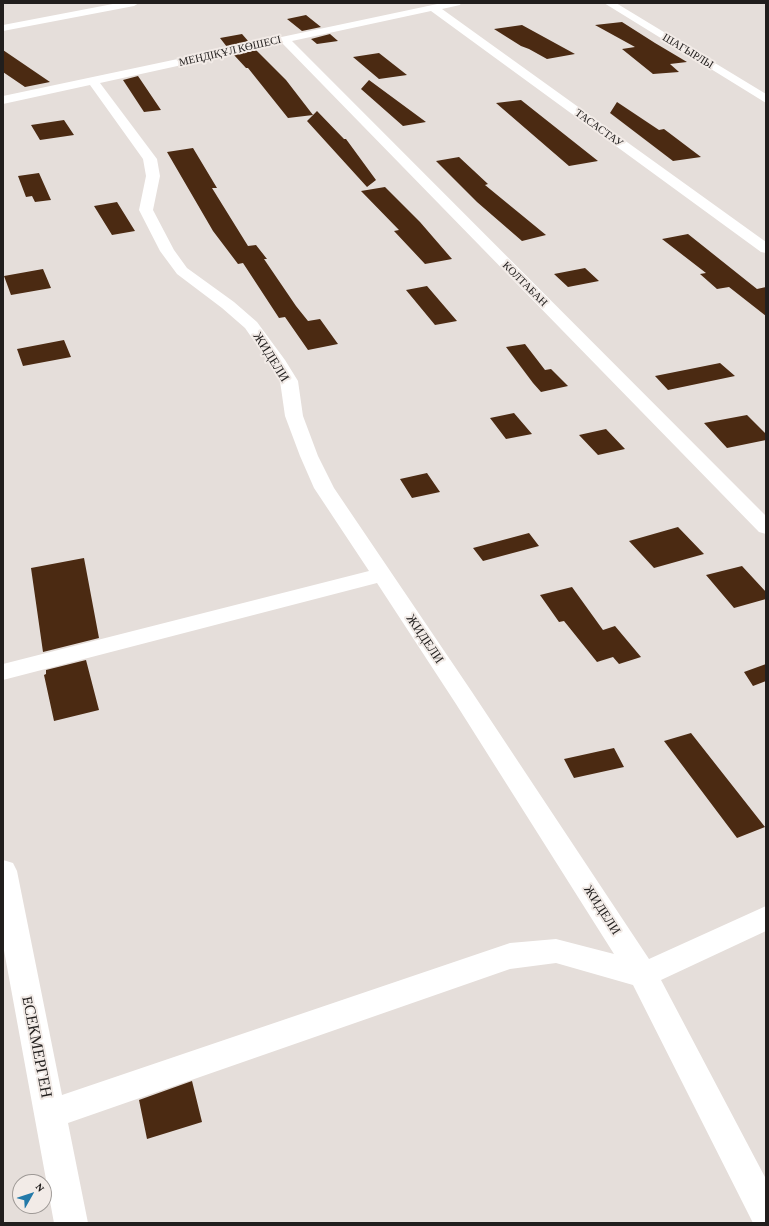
<!DOCTYPE html>
<meta charset="utf-8">
<style>
body{margin:0}
#map{position:relative;width:769px;height:1226px;overflow:hidden;background:#e5deda;font-family:"Crimson Pro",serif}
canvas{display:block}
.frame{position:absolute;inset:0;border:4px solid #211e1d;pointer-events:none}
.north{position:absolute;left:12px;top:1174px;width:40px;height:40px;box-sizing:border-box;background:#f2ebe7;border:1px solid #9e9996;border-radius:50%;rotate:51deg;font-size:11px;font-weight:700;line-height:16px;text-align:center;color:#211e1d}
.north::after{content:'';display:block;margin:auto;width:14px;height:18px;background:#247aa9;clip-path:polygon(50% 0,100% 100%,50% 72%,0 100%)}
</style>
<div id="map">
<canvas width="769" height="1226"></canvas>
<div class="frame"></div>
<div class="north">N</div>
</div>
<script>
const ctx = document.querySelector('canvas').getContext('2d');
ctx.lineJoin = 'round';
function paint(path, color) {
  ctx.fillStyle = color;
  ctx.fill(path, 'evenodd');
}
function poly(rows) {
  const path = new Path2D();
  for (const r of rows) {
    path.moveTo(r[0], r[1]);
    for (let i = 2; i < r.length; i += 2) path.lineTo(r[i], r[i + 1]);
  }
  return path;
}
function drawText(font, color, halo, rows, align = 'center') {
  ctx.font = font + ' "Crimson Pro",serif';
  ctx.lineWidth = 4;
  ctx.setLineDash([]);
  ctx.textBaseline = 'middle';
  ctx.strokeStyle = halo;
  ctx.fillStyle = color;
  for (const [text, x, y, turn = 0] of rows) {
    ctx.save();
    ctx.translate(x, y);
    ctx.rotate((+turn || 0) * Math.PI / 180);
    ctx.textAlign = isNaN(turn) ? turn : align;
    if (halo) ctx.strokeText(text, 0, 0);
    ctx.fillText(text, 0, 0);
    ctx.restore();
  }
}
const building = poly([
 [306,15,321,27,302,31,287,19],
 [622,22,655,43,687,62,670,64,679,72,653,74,622,49,635,47,595,25],
 [522,25,575,54,547,59,529,49,521,46,494,29],
 [242,34,249,42,227,47,220,38],
 [330,34,338,41,317,44,311,39],
 [3,50,50,82,25,87,3,72],
 [256,50,286,80,313,115,288,118,248,68,246,68,234,55],
 [379,53,407,75,379,79,353,57],
 [138,76,161,110,144,112,123,80],
 [369,80,426,122,403,126,361,89],
 [521,100,598,161,569,166,496,103],
 [617,102,659,130,664,129,701,157,673,161,610,113],
 [317,111,344,139,346,139,376,180,367,187,307,121],
 [64,120,74,135,40,140,31,125],
 [193,148,217,188,212,188,248,246,256,245,267,259,264,259,296,306,308,321,320,319,338,344,308,350,285,317,279,318,243,263,238,264,213,231,167,152],
 [459,157,488,184,485,185,546,235,522,241,477,202,436,161],
 [39,173,51,200,35,202,32,196,26,197,18,176],
 [385,187,420,222,452,259,425,264,394,231,399,230,361,191],
 [117,202,135,231,112,235,94,206],
 [688,234,757,289,766,287,766,316,729,287,717,289,700,274,706,273,662,239],
 [585,268,599,281,568,287,554,274],
 [43,269,51,288,11,295,4,276],
 [427,286,457,321,435,325,406,290],
 [64,340,71,357,23,366,17,349],
 [525,344,545,370,551,369,568,386,541,392,533,383,506,347],
 [720,363,735,376,668,390,655,376],
 [514,413,532,434,506,439,490,418],
 [747,415,766,434,766,440,727,448,704,423],
 [606,429,625,449,598,455,579,435],
 [427,473,440,492,412,498,400,479],
 [678,527,704,554,654,568,629,541],
 [529,533,539,546,483,561,473,548],
 [84,558,99,638,43,652,31,568],
 [742,566,766,592,766,599,734,608,706,575],
 [572,587,603,630,615,626,641,657,619,664,613,657,597,662,564,621,559,622,540,595],
 [86,660,99,710,54,721,44,675,46,674,46,670],
 [766,664,766,681,753,686,744,672],
 [691,733,765,827,737,838,664,741],
 [614,748,624,767,574,778,564,759],
 [192,1081,202,1122,147,1139,139,1100]
]);
const minor = poly([
 [118,3,139,3,134,6,3,31,3,25,118,3],
 [442,3,461,3,460,5,442,9,766,242,766,253,761,252,431,11,292,41,766,516,766,534,759,532,282,43,100,83,157,159,160,176,153,210,174,250,187,268,234,302,257,322,285,360,298,381,303,416,318,456,334,488,472,692,649,959,766,906,766,931,661,980,766,1179,766,1223,753,1223,633,985,556,963,510,969,68,1123,88,1223,54,1223,3,945,3,860,13,863,17,871,62,1095,510,943,556,939,614,954,456,704,377,583,3,680,3,664,369,571,314,488,300,456,285,416,280,381,268,361,245,328,222,308,177,274,160,251,139,210,146,176,143,159,90,85,3,104,3,96,442,3],
 [604,3,616,3,766,94,766,103,604,3]
]);
const farStreetnames = [
 ["МЕҢДІҚҰЛ КӨШЕСІ",230,51,-13],
 ["ШАГЫРЛЫ",688,51,31],
 ["ТАСАСТАУ",599,128,36],
 ["КОЛТАБАН",525,284,45]
];
const streetNames = [
 ["ЖИДЕЛИ",271,357,58],
 ["ЖИДЕЛИ",425,639,56],
 ["ЖИДЕЛИ",602,910,57]
];
const nearStreetnames = [
 ["EСЕКМЕРГЕН",37,1047,79]
];
paint(building, '#4b2a12');
paint(minor, '#fff');
drawText('11px', '#211e1d', '#f2ebe7', farStreetnames);
drawText('13px', '#211e1d', '#f2ebe7', streetNames);
drawText('16px', '#211e1d', '#f2ebe7', nearStreetnames);
</script>
